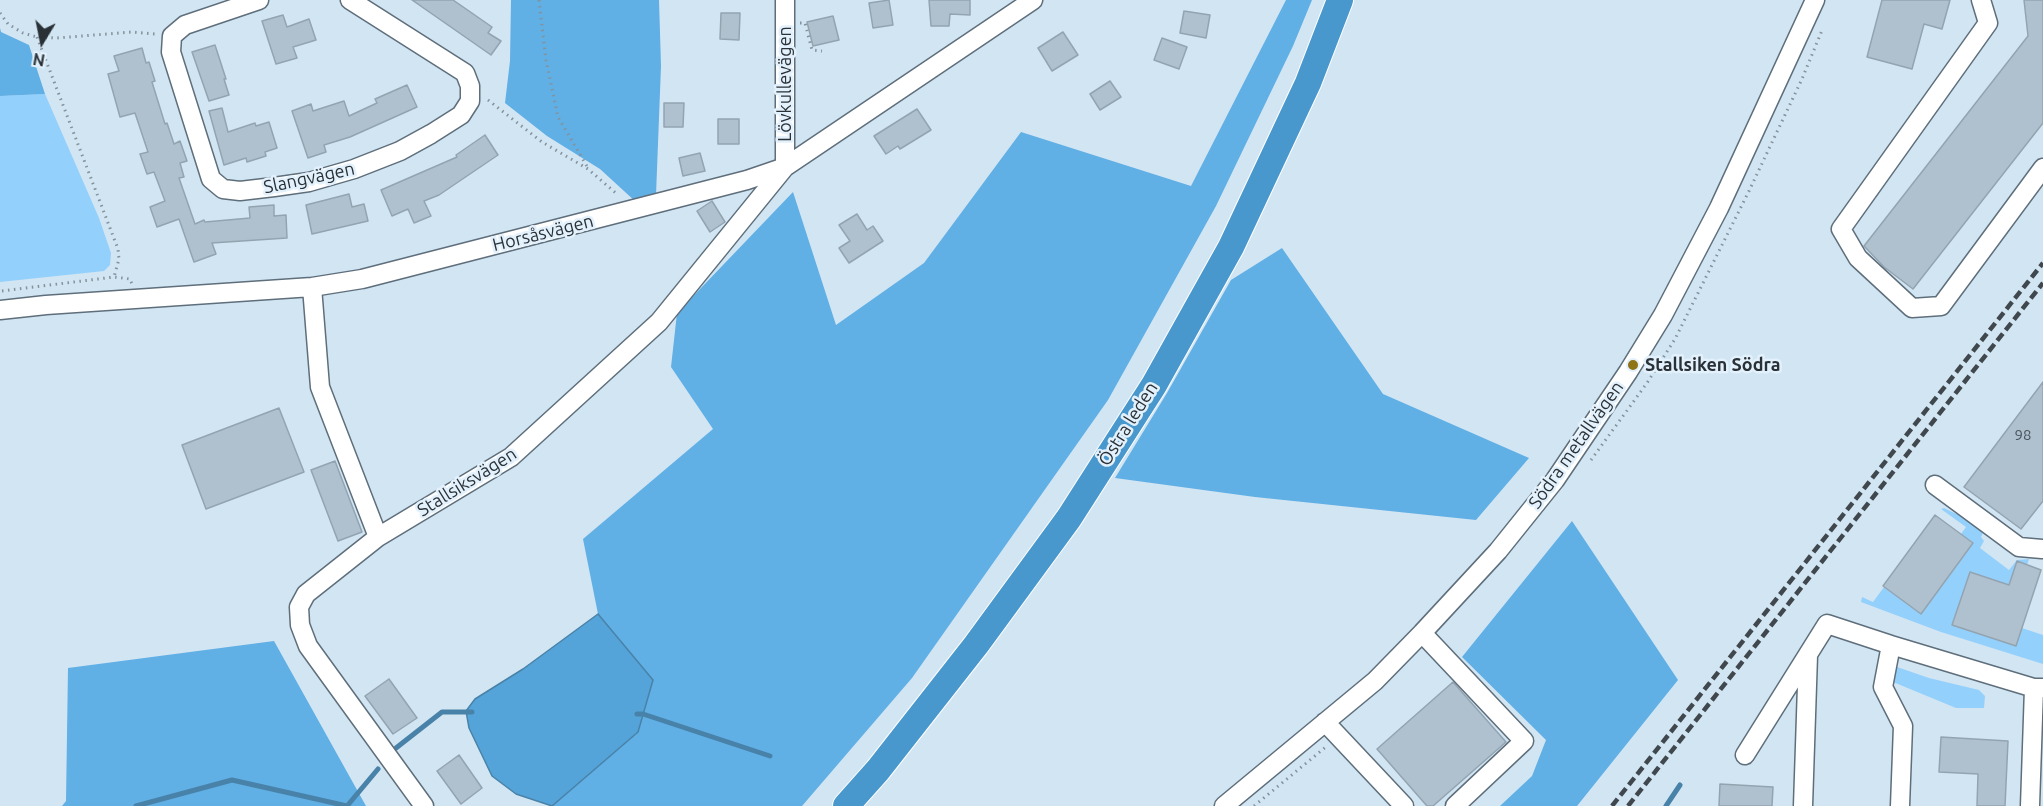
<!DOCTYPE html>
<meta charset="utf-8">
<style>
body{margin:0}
#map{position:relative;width:2043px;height:806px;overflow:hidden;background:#d2e5f3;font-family:Ubuntu,sans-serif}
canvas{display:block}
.north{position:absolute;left:12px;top:12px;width:60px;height:60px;-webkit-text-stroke:4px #e3f1fd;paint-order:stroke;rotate:190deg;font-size:16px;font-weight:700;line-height:24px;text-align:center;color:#2a3136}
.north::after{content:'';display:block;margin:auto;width:21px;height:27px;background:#2a3136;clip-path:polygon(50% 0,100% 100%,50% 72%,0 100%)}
</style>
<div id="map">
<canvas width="2043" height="806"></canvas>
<div class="north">N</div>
</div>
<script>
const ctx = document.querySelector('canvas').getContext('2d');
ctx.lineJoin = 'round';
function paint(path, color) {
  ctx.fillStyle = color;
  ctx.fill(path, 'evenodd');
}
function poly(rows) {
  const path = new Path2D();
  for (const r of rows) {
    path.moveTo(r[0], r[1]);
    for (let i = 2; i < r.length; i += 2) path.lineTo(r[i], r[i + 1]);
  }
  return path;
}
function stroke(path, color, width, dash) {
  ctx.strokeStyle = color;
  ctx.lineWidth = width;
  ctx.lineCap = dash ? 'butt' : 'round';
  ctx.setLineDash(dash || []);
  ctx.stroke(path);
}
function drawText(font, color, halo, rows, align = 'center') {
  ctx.font = font + ' Ubuntu,sans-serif';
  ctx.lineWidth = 5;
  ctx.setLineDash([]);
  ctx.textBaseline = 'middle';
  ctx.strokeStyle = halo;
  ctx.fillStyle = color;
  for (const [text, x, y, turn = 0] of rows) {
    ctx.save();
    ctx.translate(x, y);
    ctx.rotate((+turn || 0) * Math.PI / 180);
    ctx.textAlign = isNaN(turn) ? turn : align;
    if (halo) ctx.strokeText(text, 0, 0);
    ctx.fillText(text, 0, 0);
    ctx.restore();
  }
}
const green = poly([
 [45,94,99,218,111,253,110,265,104,271,0,282,0,96],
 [1944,508,1985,528,1981,537,1984,541,1980,548,2009,570,2017,560,2029,559,2027,565,2017,561,2005,597,1991,579,1970,573,1952,625,2015,646,2022,628,2043,635,2043,664,1941,632,1861,602,1862,597,1873,602,1884,587,1921,613,1973,543,1961,534,1966,527,1941,509],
 [1897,667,1929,678,1979,690,1985,696,1984,708,1956,708,1893,682,1892,670]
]);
const forest = poly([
 [511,0,659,0,661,66,656,195,636,202,600,169,547,136,505,103,510,61],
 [1286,0,1312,0,1293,46,1216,206,1108,400,912,678,802,806,552,806,638,732,653,680,598,614,583,539,713,429,671,367,677,313,793,192,836,325,924,263,1021,132,1191,186],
 [0,28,1,32,29,45,45,94,0,96],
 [1282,248,1383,394,1529,458,1476,520,1255,497,1115,478,1167,393,1231,280],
 [1572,521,1678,680,1577,806,1500,806,1532,776,1546,740,1462,657],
 [274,641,366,806,62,806,66,801,68,668]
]);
const water = poly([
 [598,614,653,680,638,732,552,806,516,794,492,776,469,728,466,711,475,699,523,669,598,614]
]);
const stream = poly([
 [637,714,643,714,770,756],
 [396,748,442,712,472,712],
 [136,806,232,780,347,806,378,769],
 [1666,806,1680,785]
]);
const building = poly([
 [412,0,453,0,492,27,488,33,501,41,491,55,412,0],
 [889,0,893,25,873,28,869,3,889,0],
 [929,0,970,0,970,15,950,14,949,26,931,26,929,0],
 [1882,0,1950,0,1942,29,1924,24,1912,69,1867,57,1882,0],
 [2024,0,2043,0,2043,123,1913,289,1884,267,1864,246,2028,36,2024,0],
 [1184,11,1210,15,1206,38,1180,33,1184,11],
 [721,13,740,13,739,40,720,39,721,13],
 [283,15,287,27,309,19,316,40,293,47,297,58,276,64,262,21,283,15],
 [833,16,839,40,813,46,807,22,833,16],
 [1063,32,1078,55,1052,71,1038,48,1063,32],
 [1162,38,1187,47,1179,69,1154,60,1162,38],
 [215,45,226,79,224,79,229,95,209,101,192,52,215,45],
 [142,48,146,63,149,62,155,81,152,82,165,124,167,123,174,144,180,141,187,161,180,163,184,177,179,178,195,224,204,220,205,222,250,218,249,207,274,205,274,216,286,215,287,238,212,243,216,254,194,262,179,219,157,227,150,207,165,201,154,172,147,174,140,154,148,152,135,113,120,117,108,74,119,71,114,56,142,48],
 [1110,81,1121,97,1100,110,1090,94,1110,81],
 [407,85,417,107,350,137,324,145,326,152,308,158,292,111,311,104,313,111,344,101,349,116,377,103,375,99,407,85],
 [664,103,684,103,683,127,664,127,664,103],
 [222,108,228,132,255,123,256,126,269,122,277,148,265,152,266,156,247,162,246,158,224,165,209,111,222,108],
 [917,109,931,130,900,149,898,146,886,154,874,136,917,109],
 [718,119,739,119,739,144,718,144,718,119],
 [485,135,498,155,439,195,424,201,431,216,414,223,408,209,392,216,381,190,457,157,456,155,485,135],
 [700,153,705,171,683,176,679,158,700,153],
 [349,194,352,207,364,204,368,221,312,234,306,205,349,194],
 [712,201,725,222,710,232,697,211,712,201],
 [857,214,867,230,873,226,883,241,849,263,839,248,850,241,839,225,857,214],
 [2043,382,2043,501,2021,529,1964,487,2043,382],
 [279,408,304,472,206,509,182,445,279,408],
 [335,461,362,532,338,541,311,470,335,461],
 [1935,515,1973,543,1921,614,1883,586,1935,515],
 [2017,561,2041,570,2016,646,1952,625,1970,572,2009,585,2017,561],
 [389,679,417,718,393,734,365,696,389,679],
 [1453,682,1506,742,1433,806,1427,806,1377,749,1453,682],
 [1941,737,2008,741,2005,806,1977,806,1978,774,1939,772,1941,737],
 [459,755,482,788,461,804,437,771,459,755],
 [1720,784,1773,787,1772,806,1719,806,1720,784]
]);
const path = poly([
 [539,0,546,60,558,117,588,168],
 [0,13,8,24,23,33,37,37,57,38,132,32,155,34],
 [800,23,805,23,812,50,822,51],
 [37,37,118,249,119,259,114,277],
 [488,100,542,142,588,169,618,195],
 [2,291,114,277,130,279,132,284],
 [1591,460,1647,383,1675,339,1749,191,1802,79,1823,28],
 [1254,806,1327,746]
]);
const minor = poly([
 [259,0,185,25,172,36,171,52,211,179,223,189,240,191,274,187,309,182,354,169,400,151,431,134,461,115,470,101,470,86,465,73,350,0],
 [1981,0,1988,23,1841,229,1858,258,1912,308,1941,306,2043,168],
 [312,287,320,387,378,537],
 [0,310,46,305,312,287,362,279,747,180,785,167,1033,0],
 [1935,485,2019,547,2042,549],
 [1422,633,1524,741,1455,806],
 [1891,645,1883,687,1903,726,1900,806],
 [1325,722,1404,806],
 [1745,755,1827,624,1891,645,2034,688,2043,688],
 [424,806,308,646,300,625,299,607,306,594,378,537,511,457,659,322,785,167,785,0],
 [1224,806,1375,681,1422,633,1498,551,1555,480,1628,372,1663,315,1719,208,1815,0],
 [1803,806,1808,655],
 [2030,806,2034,688]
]);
const highway = poly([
 [846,806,878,770,976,645,1069,518,1154,385,1231,247,1308,83,1340,0]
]);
const rail = poly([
 [1612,806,2043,263],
 [1628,806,2043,283]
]);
const markers = [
 [1633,365,6,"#8e7317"]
];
const numberNames = [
 ["98",2023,435]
];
const streetNames = [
 ["Lövkullevägen",785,84,-90],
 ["Slangvägen",309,178,-12],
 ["Horsåsvägen",543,233,-14],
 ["Östra leden",1128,424,-58],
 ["Södra metallvägen",1576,445,-55],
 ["Stallsiksvägen",467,482,-32]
];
const poiNames = [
 ["Stallsiken Södra",1645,365]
];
paint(green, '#94d0fc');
paint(forest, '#60afe5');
paint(water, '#55a4d9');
stroke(water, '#4882a8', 1.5);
stroke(stream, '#4882a8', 5);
paint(building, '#afc1ce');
stroke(building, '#93a4b1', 1.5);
stroke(minor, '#5e6e7b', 21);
stroke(highway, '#fff', 28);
stroke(path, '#84929c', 3, [1.5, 4.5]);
stroke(minor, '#fff', 18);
stroke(highway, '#4898cd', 26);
stroke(rail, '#40484e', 4.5, [9, 4.5]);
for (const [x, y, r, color] of markers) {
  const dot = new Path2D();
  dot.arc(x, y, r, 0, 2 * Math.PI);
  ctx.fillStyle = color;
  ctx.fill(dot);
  stroke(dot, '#e3f1fd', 2);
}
drawText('15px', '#4b555c', null, numberNames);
drawText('18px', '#2a3136', '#e3f1fd', streetNames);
drawText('bold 18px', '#2a3136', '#e3f1fd', poiNames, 'left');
</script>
